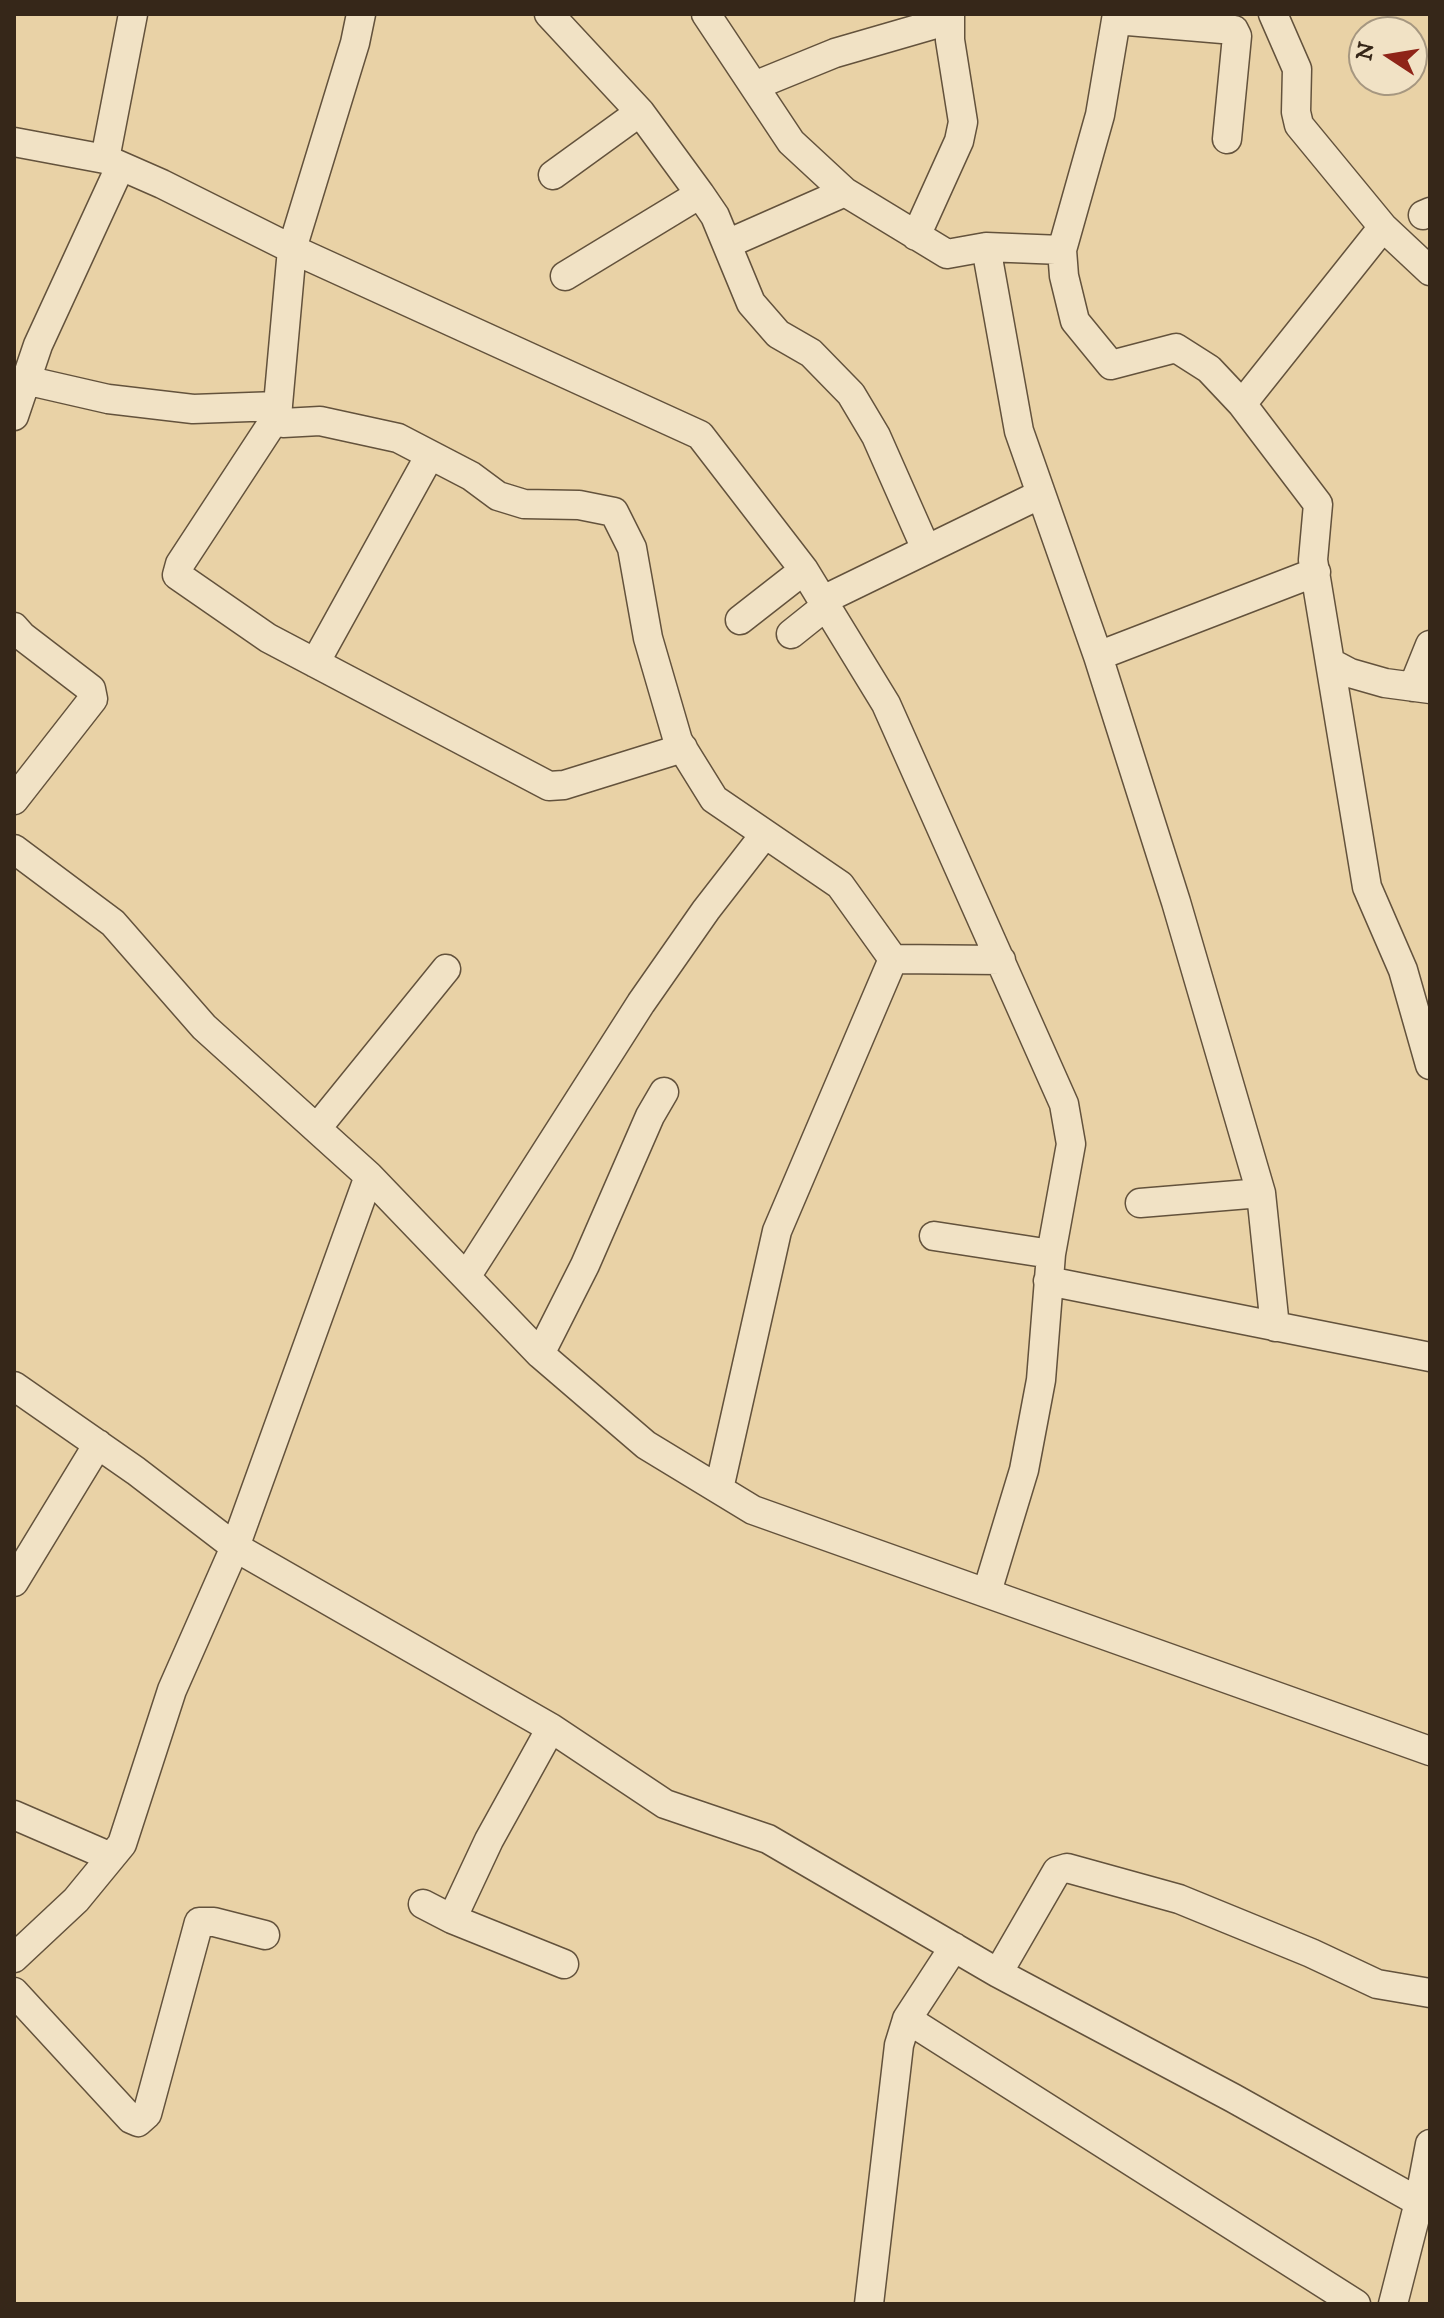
<!DOCTYPE html>
<style>
body{margin:0}
#map{position:relative;width:1444px;height:2318px;overflow:hidden;background:#e9d2a6;font-family:"IM FELL DW Pica",serif}
canvas{display:block}
.frame{position:absolute;inset:0;border:16px solid #362719;pointer-events:none}
.north{position:absolute;left:1348px;top:16px;width:80px;height:80px;box-sizing:border-box;background:#f1e2c5;border:2px solid #a69780;border-radius:50%;rotate:282deg;font-size:22px;font-weight:700;line-height:32px;text-align:center;color:#362719}
.north::after{content:'';display:block;margin:auto;width:28px;height:36px;background:#8f2418;clip-path:polygon(50% 0,100% 100%,50% 72%,0 100%)}
</style>
<div id="map">
<canvas width="1444" height="2318"></canvas>
<div class="frame"></div>
<div class="north">N</div>
</div>
<script>
const ctx = document.querySelector('canvas').getContext('2d');
ctx.lineJoin = 'round';
function poly(rows) {
  const path = new Path2D();
  for (const r of rows) {
    path.moveTo(r[0], r[1]);
    for (let i = 2; i < r.length; i += 2) path.lineTo(r[i], r[i + 1]);
  }
  return path;
}
function stroke(path, color, width, dash) {
  ctx.strokeStyle = color;
  ctx.lineWidth = width;
  ctx.lineCap = dash ? 'butt' : 'round';
  ctx.setLineDash(dash || []);
  ctx.stroke(path);
}
const minor = poly([
 [361,14,355,43,292,249,277,416,180,564,177,575,268,638,549,786,564,785,683,748],
 [549,14,640,112,700,194,715,216,751,303,778,334,811,353,851,394,876,436,926,549],
 [706,14,791,142,845,192,947,254,986,247,1019,431,1098,656,1176,902,1261,1193,1275,1327],
 [1117,14,1100,115,1062,250,1064,276,1075,321,1111,365,1176,348,1209,369,1242,404,1318,504,1313,560,1367,887,1403,970,1430,1065],
 [1273,14,1297,69,1296,112,1299,125,1383,227,1430,271],
 [1116,20,1234,30,1237,36,1227,139],
 [754,86,835,53,949,20],
 [14,142,105,159,162,184,292,249,700,435,804,570,886,704,1064,1104,1071,1144,1051,1254,1041,1380,1024,1470,987,1592],
 [105,159,133,14],
 [553,175,640,112],
 [1423,215,1430,212],
 [916,236,959,141,963,122,950,40,950,14],
 [727,244,845,192],
 [986,247,1062,250],
 [565,276,700,194],
 [25,380,108,399,193,409,278,406],
 [1242,404,1383,227],
 [14,416,38,345,120,167],
 [277,416,283,423,320,421,398,438,471,476,498,496,524,504,579,505,614,512,632,548,648,638,678,741,714,799,840,885,893,959],
 [823,600,1041,494],
 [740,620,804,570],
 [14,627,22,636,91,689,93,699,14,800],
 [791,634,826,606],
 [1098,656,1316,572],
 [315,663,430,455],
 [1331,663,1350,673,1385,683,1430,689],
 [1413,687,1430,645],
 [14,849,113,923,204,1027,369,1176,235,1547,172,1690,122,1844,76,1900,14,1958],
 [317,1128,446,969],
 [369,1176,540,1354,646,1445,753,1510,1430,1751],
 [1140,1203,1261,1193],
 [934,1236,1051,1254],
 [466,1277,641,1003,706,910,765,834],
 [1048,1281,1430,1357],
 [540,1354,585,1265,650,1116,664,1092],
 [14,1386,136,1471,235,1547,551,1728,665,1804,768,1839,998,1973,1233,2098,1419,2202],
 [719,1489,777,1231,893,959,1001,960],
 [14,1582,98,1444],
 [14,1815,111,1857],
 [423,1904,452,1919,564,1964],
 [452,1919,489,1840,551,1728],
 [998,1973,1057,1871,1067,1868,1179,1899,1311,1953,1377,1984,1430,1993],
 [14,1992,131,2119,138,2122,147,2114,199,1922,214,1922,265,1935],
 [907,2019,954,1947],
 [869,2304,899,2045,907,2019,1356,2304],
 [1393,2304,1419,2202,1430,2144]
]);
stroke(minor, '#63523c', 31);
stroke(minor, '#f1e2c5', 28);
</script>
